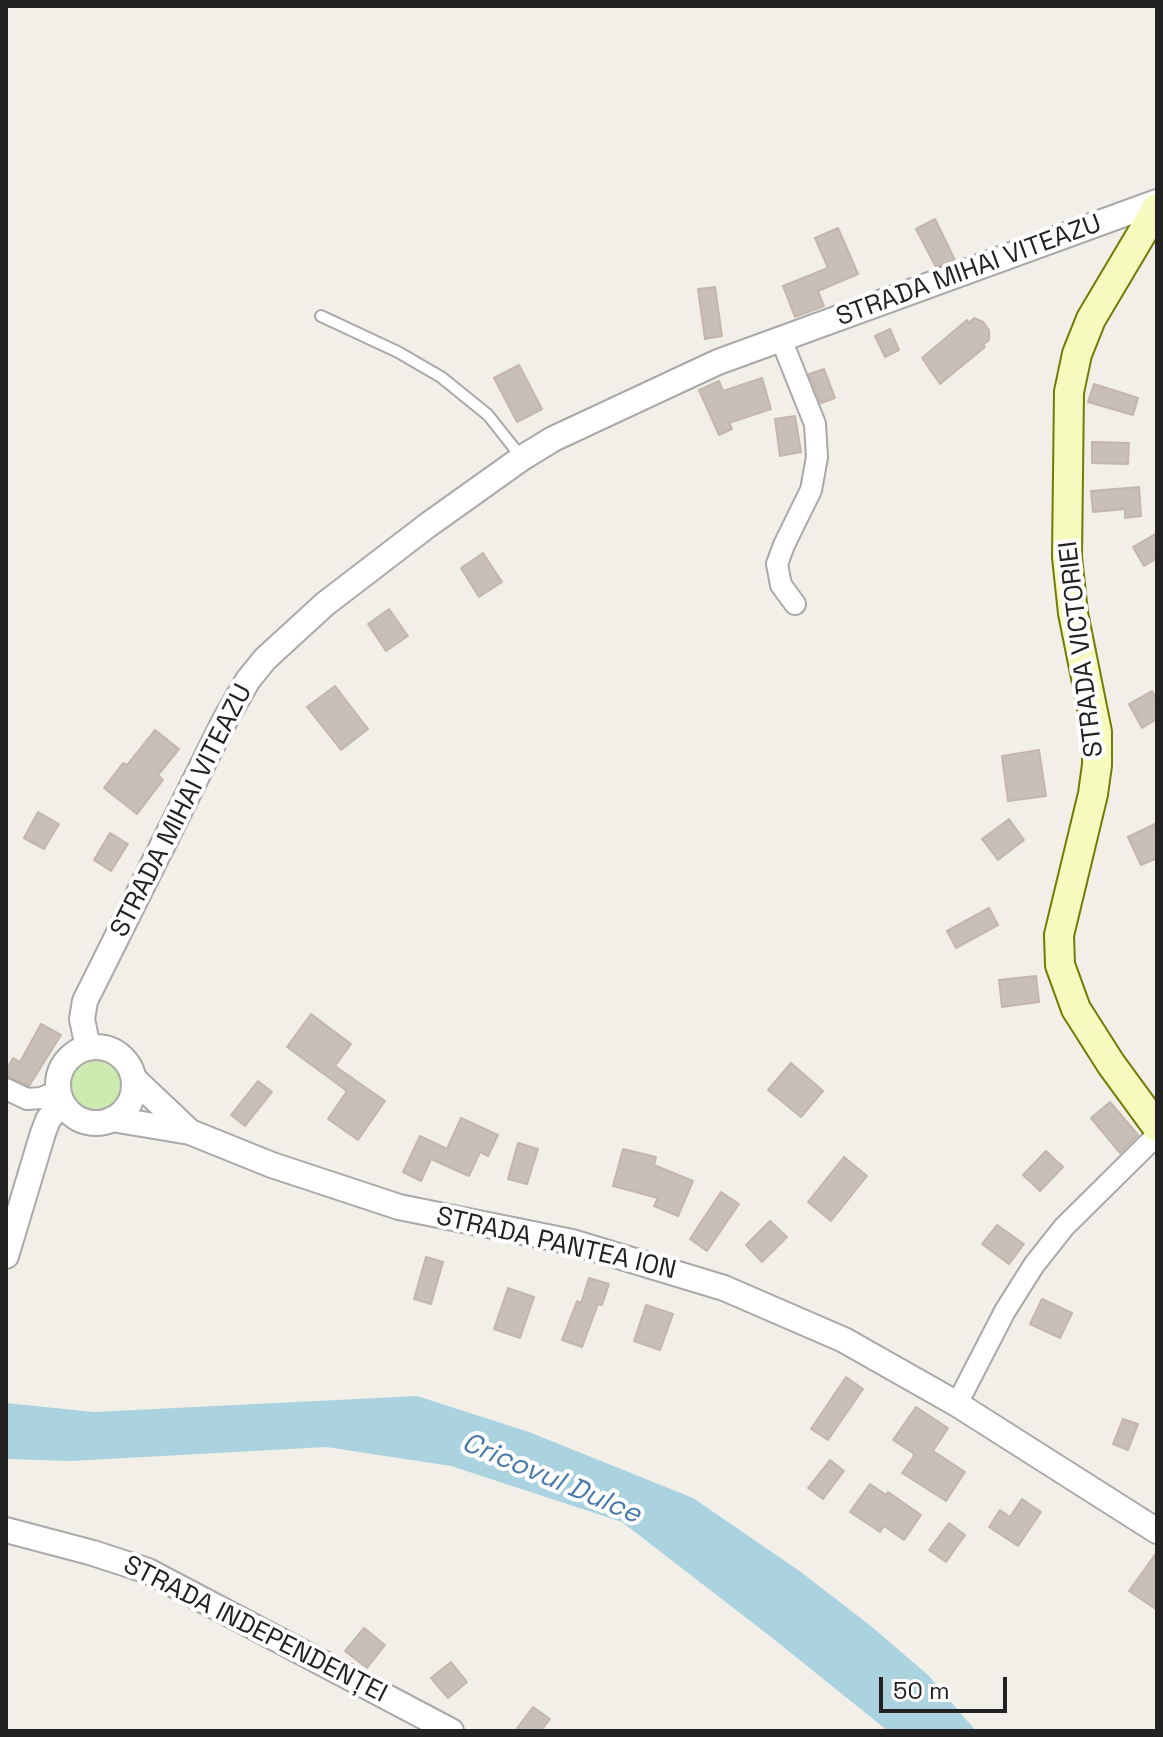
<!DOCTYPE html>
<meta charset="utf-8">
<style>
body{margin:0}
#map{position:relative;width:1163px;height:1737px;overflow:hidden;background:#f2efe9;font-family:"Space Grotesk",sans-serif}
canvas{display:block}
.frame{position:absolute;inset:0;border:8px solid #222;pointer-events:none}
.scale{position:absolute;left:879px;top:1677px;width:128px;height:36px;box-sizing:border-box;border:4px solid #222;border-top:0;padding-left:10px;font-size:24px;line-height:28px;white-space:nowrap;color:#222;-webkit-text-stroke:6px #fff;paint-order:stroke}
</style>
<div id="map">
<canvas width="1163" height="1737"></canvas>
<div class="frame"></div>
<div class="scale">50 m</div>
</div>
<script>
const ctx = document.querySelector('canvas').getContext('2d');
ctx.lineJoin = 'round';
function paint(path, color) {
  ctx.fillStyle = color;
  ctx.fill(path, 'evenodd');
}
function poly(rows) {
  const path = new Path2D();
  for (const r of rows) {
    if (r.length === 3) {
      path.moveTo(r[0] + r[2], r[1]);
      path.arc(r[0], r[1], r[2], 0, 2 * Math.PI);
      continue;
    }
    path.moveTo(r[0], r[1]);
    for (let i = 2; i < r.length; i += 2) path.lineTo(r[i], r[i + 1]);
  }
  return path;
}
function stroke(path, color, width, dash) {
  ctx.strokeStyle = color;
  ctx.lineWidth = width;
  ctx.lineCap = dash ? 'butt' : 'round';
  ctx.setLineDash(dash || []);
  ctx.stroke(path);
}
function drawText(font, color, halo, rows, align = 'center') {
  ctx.font = font + ' "Space Grotesk",sans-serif';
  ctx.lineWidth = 8;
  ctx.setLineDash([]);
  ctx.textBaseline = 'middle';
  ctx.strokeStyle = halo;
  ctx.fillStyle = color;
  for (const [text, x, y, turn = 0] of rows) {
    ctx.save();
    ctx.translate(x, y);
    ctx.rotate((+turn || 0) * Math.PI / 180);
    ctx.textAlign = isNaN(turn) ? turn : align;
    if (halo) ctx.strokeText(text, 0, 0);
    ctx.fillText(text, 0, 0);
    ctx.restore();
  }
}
const grass = poly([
 [95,1085,31]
]);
const water = poly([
 [417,1396,529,1432,693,1498,801,1572,872,1627,928,1675,976,1731,888,1731,771,1637,622,1522,451,1466,326,1447,71,1461,6,1459,6,1403,94,1412]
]);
const building = poly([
 [935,219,955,260,936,267,916,229,935,219],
 [838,228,858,274,818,291,824,306,795,317,783,286,828,268,815,238,838,228],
 [715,287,722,336,705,339,698,289,715,287],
 [974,318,983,322,989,330,989,340,983,345,985,347,940,384,922,358,967,320,969,323,974,318],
 [890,329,899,350,885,357,875,336,890,329],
 [519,365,542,409,517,422,494,378,519,365],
 [824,369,835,398,821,403,809,374,824,369],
 [762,378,771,409,729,423,732,429,719,435,699,390,719,381,723,391,762,378],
 [1094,384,1138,398,1133,415,1088,402,1094,384],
 [795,416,801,452,780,456,775,419,795,416],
 [1092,442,1129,443,1128,464,1092,463,1092,442],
 [1139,487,1141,516,1125,518,1125,509,1093,512,1091,491,1139,487],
 [1157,533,1157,558,1144,566,1133,547,1157,533],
 [483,553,502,582,479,597,461,568,483,553],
 [389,609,408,636,386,651,368,624,389,609],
 [335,686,368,729,341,750,307,707,335,686],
 [1152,691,1157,700,1157,719,1142,728,1129,704,1152,691],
 [155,730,179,749,158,775,163,780,137,814,104,788,123,763,127,765,155,730],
 [1039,750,1046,796,1008,801,1002,756,1039,750],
 [38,812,59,824,44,849,24,838,38,812],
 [1009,819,1024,840,998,860,982,839,1009,819],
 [1157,823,1157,858,1141,865,1128,837,1157,823],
 [110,833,128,844,111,871,94,860,110,833],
 [989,908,998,925,956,948,947,931,989,908],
 [1036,976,1039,1002,1002,1007,999,980,1036,976],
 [311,1014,351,1044,335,1066,385,1101,358,1140,328,1119,347,1091,287,1047,311,1014],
 [41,1024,61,1035,29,1086,6,1075,6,1071,13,1058,20,1062,41,1024],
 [791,1063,823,1091,801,1117,768,1090,791,1063],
 [258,1081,272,1092,245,1126,231,1115,258,1081],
 [1110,1102,1138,1135,1120,1153,1091,1118,1110,1102],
 [461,1118,498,1135,488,1156,480,1152,469,1176,431,1159,421,1181,403,1172,420,1136,447,1149,461,1118],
 [518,1143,538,1149,527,1184,508,1179,518,1143],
 [623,1149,656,1157,654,1165,693,1181,678,1216,654,1206,658,1198,613,1186,623,1149],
 [1046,1151,1063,1167,1040,1191,1023,1175,1046,1151],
 [844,1157,867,1176,831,1221,808,1202,844,1157],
 [721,1192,739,1204,707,1251,690,1239,721,1192],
 [770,1221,787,1237,762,1262,746,1245,770,1221],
 [997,1225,1024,1244,1009,1264,982,1244,997,1225],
 [426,1257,443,1262,431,1304,414,1299,426,1257],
 [589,1278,609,1284,602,1305,598,1304,582,1347,562,1340,577,1301,581,1303,589,1278],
 [508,1288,534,1297,520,1338,494,1329,508,1288],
 [1042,1299,1072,1313,1060,1338,1030,1324,1042,1299],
 [646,1305,673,1314,660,1350,634,1341,646,1305],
 [846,1377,863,1389,828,1440,811,1429,846,1377],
 [916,1407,948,1428,933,1451,965,1472,946,1501,902,1473,914,1456,913,1453,893,1440,916,1407],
 [1123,1419,1138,1424,1128,1450,1113,1444,1123,1419],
 [830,1460,844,1471,823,1499,808,1488,830,1460],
 [870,1484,886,1495,888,1492,921,1515,904,1540,884,1526,880,1532,850,1512,870,1484],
 [1022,1499,1041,1512,1018,1546,989,1527,1000,1510,1010,1517,1022,1499],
 [949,1523,965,1535,946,1562,929,1550,949,1523],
 [1157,1552,1157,1610,1129,1591,1157,1552],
 [364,1628,385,1645,367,1668,345,1651,364,1628],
 [451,1662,467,1682,448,1698,431,1678,451,1662],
 [533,1707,550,1719,541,1731,515,1731,533,1707]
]);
const service = poly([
 [321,316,398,352,441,377,488,415,522,458]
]);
const minor = poly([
 [781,339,815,424,817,457,811,490,784,545,777,564,781,585,795,604],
 [6,1089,27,1099,41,1098,58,1091],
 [957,1404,1005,1311,1034,1265,1064,1227,1157,1135]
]);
const tertiary = poly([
 [96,1085,38],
 [88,1048,82,1019,85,1001,226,718,248,680,265,659,325,604,428,525,522,458,553,439,718,362,1157,202],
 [134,1079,190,1132],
 [112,1119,190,1132,272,1165,399,1207,572,1242,724,1288,844,1340,957,1404,1157,1531],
 [6,1256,43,1133,48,1120,61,1102],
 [6,1530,93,1553,148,1571,451,1731]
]);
const secondary = poly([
 [1157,208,1091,319,1077,354,1069,392,1067,557,1073,613,1097,732,1097,765,1093,794,1059,935,1060,965,1076,1009,1111,1064,1157,1127]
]);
const streetNames = [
 ["STRADA MIHAI VITEAZU",969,271,-20],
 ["STRADA VICTORIEI",1082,649,-97],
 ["STRADA MIHAI VITEAZU",182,811,-63],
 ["STRADA PANTEA ION",556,1244,13],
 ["STRADA INDEPENDENȚEI",255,1630,27]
];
const waterNames = [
 ["Cricovul Dulce",551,1479,23]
];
paint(grass, '#cdebb0');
paint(water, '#aad3df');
paint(building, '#c7bfb8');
stroke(building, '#c4b6ab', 2);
stroke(service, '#a9a9a9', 14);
stroke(minor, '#a9a9a9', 24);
stroke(tertiary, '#a9a9a9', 28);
stroke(secondary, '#707d05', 32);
stroke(service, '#fff', 10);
stroke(minor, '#fff', 20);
stroke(tertiary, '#fff', 24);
stroke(secondary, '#f7fabf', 28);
drawText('26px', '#222', '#fff', streetNames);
drawText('italic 28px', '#4a7aab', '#fff', waterNames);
</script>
